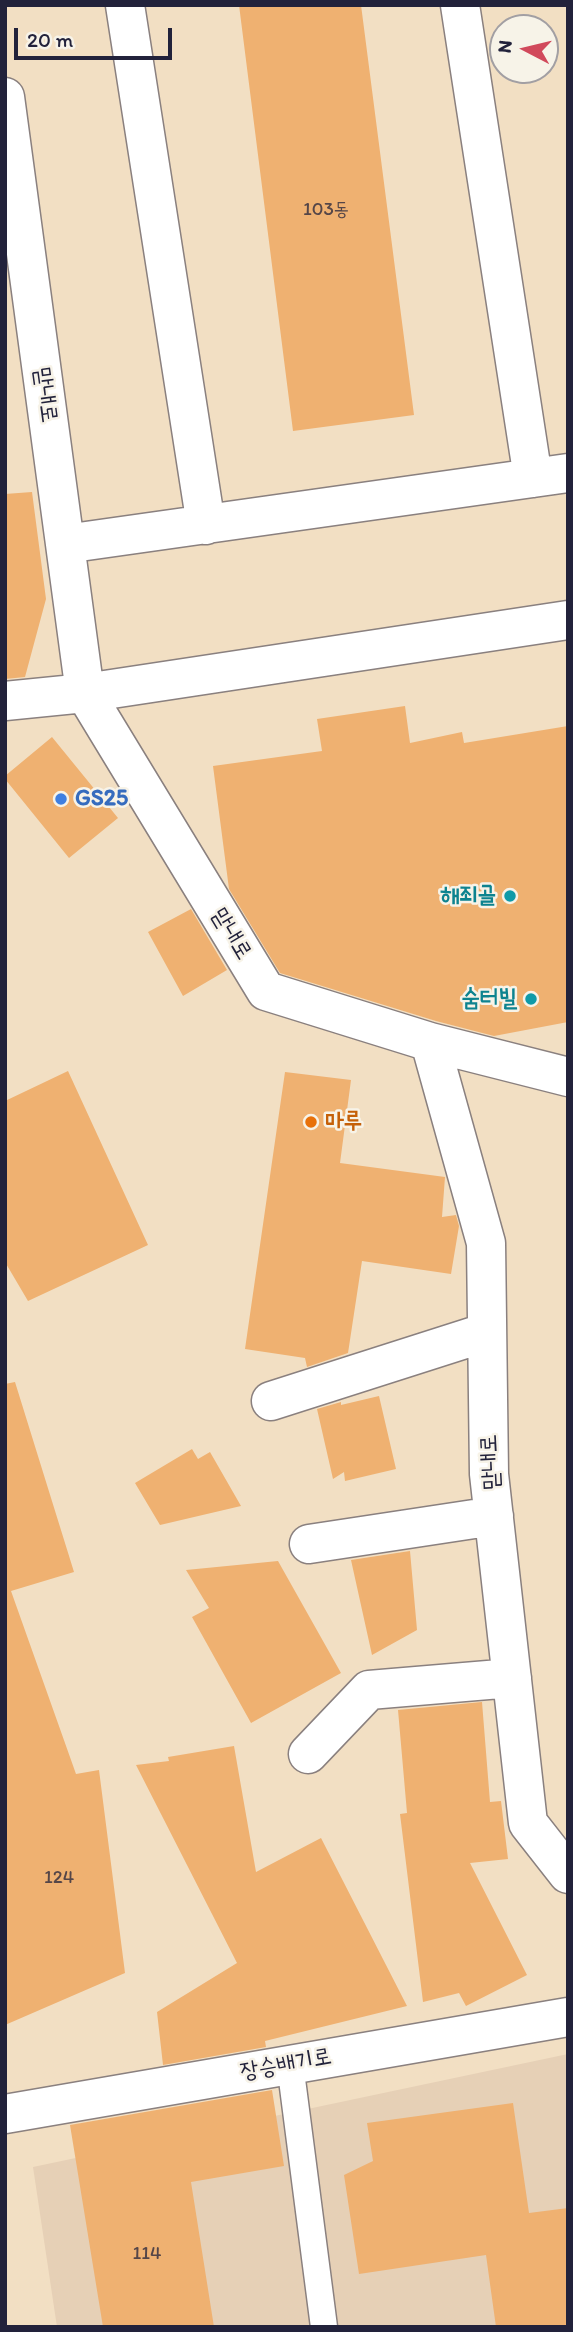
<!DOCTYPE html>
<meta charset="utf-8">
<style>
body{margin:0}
#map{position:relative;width:573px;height:2332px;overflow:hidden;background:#f2dfc3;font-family:Itim,sans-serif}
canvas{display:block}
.frame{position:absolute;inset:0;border:7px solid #22223b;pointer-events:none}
.north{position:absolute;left:489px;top:14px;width:70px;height:70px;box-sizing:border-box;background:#f7f3e8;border:2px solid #a29fa3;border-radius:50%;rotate:277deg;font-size:19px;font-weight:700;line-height:28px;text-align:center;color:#22223b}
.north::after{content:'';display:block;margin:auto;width:24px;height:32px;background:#d1495b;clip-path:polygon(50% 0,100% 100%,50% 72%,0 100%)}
.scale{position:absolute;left:14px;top:28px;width:158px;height:32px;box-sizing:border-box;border:4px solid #22223b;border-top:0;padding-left:9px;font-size:21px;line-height:24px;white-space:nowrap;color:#22223b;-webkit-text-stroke:5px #f7f3e8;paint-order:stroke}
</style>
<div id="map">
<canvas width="573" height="2332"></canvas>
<div class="frame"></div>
<div class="north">N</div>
<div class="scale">20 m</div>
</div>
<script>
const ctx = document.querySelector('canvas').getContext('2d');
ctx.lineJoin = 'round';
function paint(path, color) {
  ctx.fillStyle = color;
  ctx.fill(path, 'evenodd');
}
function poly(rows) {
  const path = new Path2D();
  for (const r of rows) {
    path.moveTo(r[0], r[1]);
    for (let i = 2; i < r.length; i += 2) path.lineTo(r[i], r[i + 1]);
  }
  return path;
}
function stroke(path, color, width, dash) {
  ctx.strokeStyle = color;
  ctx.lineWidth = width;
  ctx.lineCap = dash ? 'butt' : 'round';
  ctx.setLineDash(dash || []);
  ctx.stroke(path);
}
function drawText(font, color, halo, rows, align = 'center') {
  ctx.font = font + ' Itim,"Poor Story",sans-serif';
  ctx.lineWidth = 5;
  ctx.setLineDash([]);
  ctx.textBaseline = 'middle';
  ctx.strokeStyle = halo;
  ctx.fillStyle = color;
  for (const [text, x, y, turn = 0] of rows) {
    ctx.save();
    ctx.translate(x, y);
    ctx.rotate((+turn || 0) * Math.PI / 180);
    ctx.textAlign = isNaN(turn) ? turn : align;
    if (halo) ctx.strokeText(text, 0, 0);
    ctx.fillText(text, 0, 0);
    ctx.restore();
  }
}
const built = poly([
 [568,2054,568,2327,57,2327,33,2167]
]);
const building = poly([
 [239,5,361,5,414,415,293,431],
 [32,492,46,599,25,677,5,679,5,494],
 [405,706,410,743,462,732,464,743,568,726,568,1022,494,1036,436,1021,280,973,229,889,213,766,322,751,317,719],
 [52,737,118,818,69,858,5,779,5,776],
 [191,909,227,970,183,996,148,932],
 [68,1071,148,1245,28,1301,5,1262,5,1101],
 [285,1072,351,1080,340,1163,445,1177,442,1217,456,1215,459,1226,451,1274,362,1261,348,1353,307,1367,305,1358,245,1349],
 [15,1382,74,1572,11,1591,76,1774,99,1770,125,1973,5,2025,5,1384],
 [379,1396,396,1469,345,1481,344,1472,333,1479,317,1409,341,1402,341,1405],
 [192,1449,198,1459,210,1452,241,1506,160,1525,135,1483],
 [410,1551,417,1630,372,1655,351,1560],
 [278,1561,341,1673,251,1723,192,1617,209,1608,186,1570],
 [482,1702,490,1802,501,1801,508,1859,470,1863,527,1975,466,2006,459,1993,423,2002,400,1814,407,1813,398,1710],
 [234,1746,256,1872,321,1838,407,2006,265,2041,266,2047,163,2065,157,2012,237,1963,136,1765,169,1761,168,1757],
 [272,2090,284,2166,191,2182,214,2327,103,2327,70,2125],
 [513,2103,529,2213,568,2208,568,2327,496,2327,486,2255,359,2274,344,2175,373,2161,367,2123]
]);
const lane = poly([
 [290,2064,324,2327]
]);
const street = poly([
 [125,5,206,525],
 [460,5,533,478],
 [5,97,85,693,266,991,430,1042,568,1077],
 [65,544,568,473],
 [5,701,85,693,568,620],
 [430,1042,486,1243,489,1474,528,1823,568,1874],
 [271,1401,487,1332],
 [309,1544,494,1516],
 [308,1754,369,1690,512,1678],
 [5,2114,568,2017]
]);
const markers = [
 [61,799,7,"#3f7fe0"],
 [510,896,7,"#0f9aa8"],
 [531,999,7,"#0f9aa8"],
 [311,1122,7,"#e8710a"]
];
const numberNames = [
 ["103동",326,210],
 ["124",59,1878],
 ["114",147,2254]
];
const streetNames = [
 ["맏내로",45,395,82],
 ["맏내로",231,934,59],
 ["맏내로",491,1462,-93],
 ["장승배기로",286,2065,-10]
];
const shopNames = [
 ["GS25",75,799]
];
const cultureNames = [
 ["해죄골",496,896],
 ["숨터빌",517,999]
];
const foodNames = [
 ["마루",325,1122]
];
paint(built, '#e6d0b6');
paint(building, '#efb171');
stroke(lane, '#8a807f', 29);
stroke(street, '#8a807f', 41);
stroke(lane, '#fff', 26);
stroke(street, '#fff', 38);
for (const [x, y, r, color] of markers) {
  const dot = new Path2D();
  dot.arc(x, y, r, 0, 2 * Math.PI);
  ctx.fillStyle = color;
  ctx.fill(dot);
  stroke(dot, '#f7f3e8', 2.5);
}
drawText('19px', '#554648', null, numberNames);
drawText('23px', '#22223b', '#f7f3e8', streetNames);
drawText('bold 23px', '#366cbe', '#f7f3e8', shopNames, 'left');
drawText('bold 23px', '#0d838f', '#f7f3e8', cultureNames, 'right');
drawText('bold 23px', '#c56008', '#f7f3e8', foodNames, 'left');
</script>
